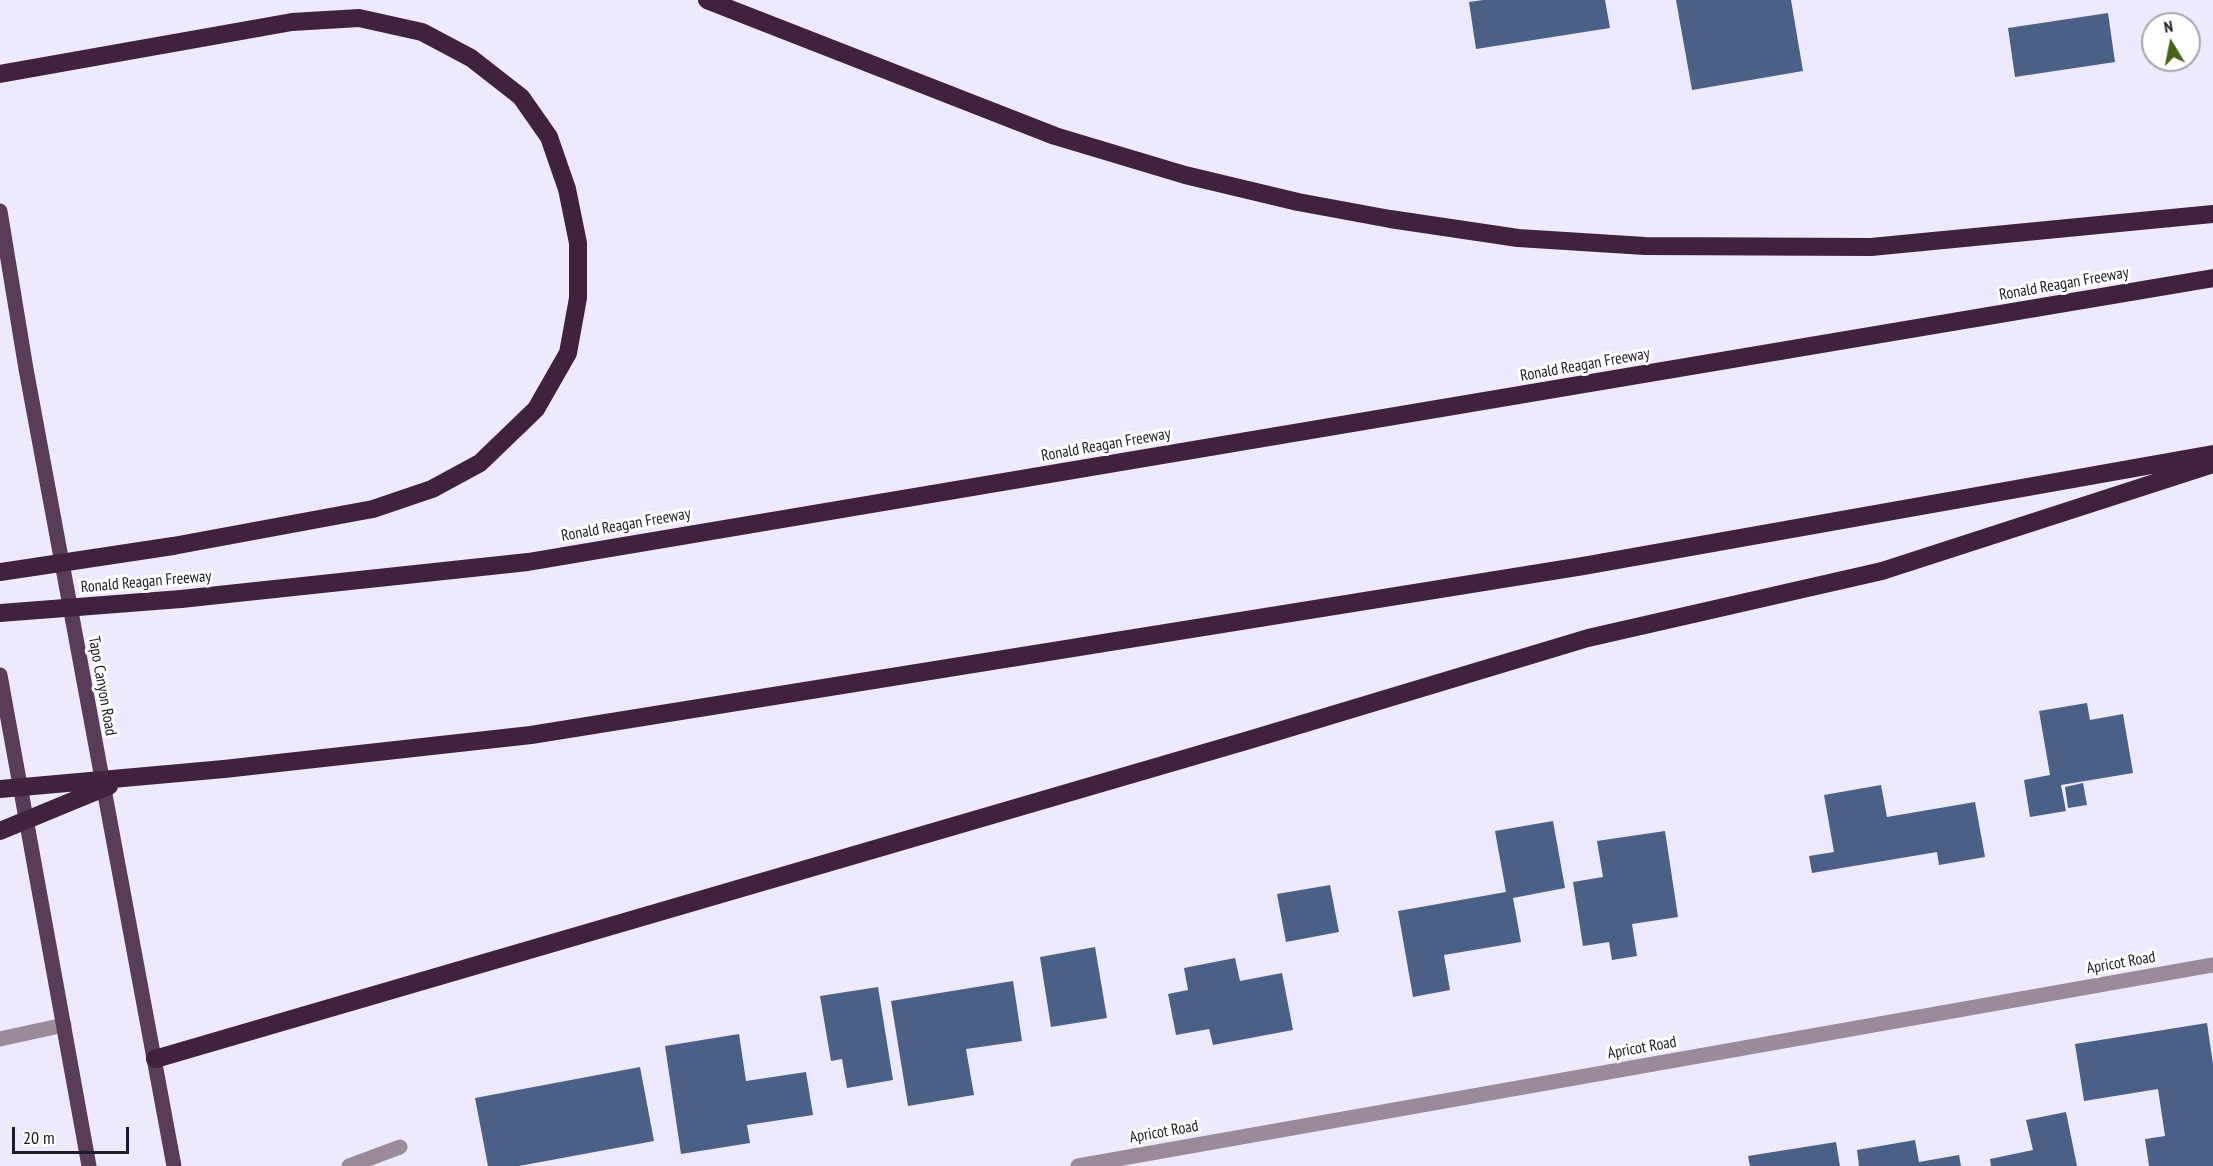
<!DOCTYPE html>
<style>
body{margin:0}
#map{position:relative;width:2213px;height:1166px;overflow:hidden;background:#ede9fe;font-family:"PT Sans Narrow",sans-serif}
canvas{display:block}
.north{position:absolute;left:2141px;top:12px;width:60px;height:60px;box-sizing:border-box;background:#fff;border:2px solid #a5a4a9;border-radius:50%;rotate:350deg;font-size:16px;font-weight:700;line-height:24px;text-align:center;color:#1e1b28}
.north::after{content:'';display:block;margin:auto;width:21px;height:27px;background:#456419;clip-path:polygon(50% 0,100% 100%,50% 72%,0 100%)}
.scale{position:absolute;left:12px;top:1127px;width:117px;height:27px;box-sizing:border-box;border:3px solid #1e1b28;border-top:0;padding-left:8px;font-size:18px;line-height:21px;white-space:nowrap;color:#1e1b28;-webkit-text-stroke:4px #fff;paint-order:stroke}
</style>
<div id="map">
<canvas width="2213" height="1166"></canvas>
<div class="north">N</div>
<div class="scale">20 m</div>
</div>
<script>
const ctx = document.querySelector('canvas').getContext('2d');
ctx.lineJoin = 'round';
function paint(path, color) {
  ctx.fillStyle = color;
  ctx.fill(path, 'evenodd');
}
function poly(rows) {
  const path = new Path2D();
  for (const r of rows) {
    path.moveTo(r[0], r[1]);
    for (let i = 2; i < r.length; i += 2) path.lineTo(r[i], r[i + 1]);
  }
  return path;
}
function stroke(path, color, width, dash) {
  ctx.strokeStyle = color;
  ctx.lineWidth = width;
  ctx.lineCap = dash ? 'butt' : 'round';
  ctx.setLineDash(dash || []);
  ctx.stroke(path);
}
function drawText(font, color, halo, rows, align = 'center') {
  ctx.font = font + ' "PT Sans Narrow",sans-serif';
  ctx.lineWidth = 6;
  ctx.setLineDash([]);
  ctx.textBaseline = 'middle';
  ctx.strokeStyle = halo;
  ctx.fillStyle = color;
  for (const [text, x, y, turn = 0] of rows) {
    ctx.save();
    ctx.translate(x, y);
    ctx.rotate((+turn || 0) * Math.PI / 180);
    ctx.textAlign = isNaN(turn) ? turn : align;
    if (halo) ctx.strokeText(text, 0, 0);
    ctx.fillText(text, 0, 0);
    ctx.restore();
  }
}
const building = poly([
 [1483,0,1605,0,1610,28,1476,49,1469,2],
 [1676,0,1791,0,1803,71,1692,90],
 [2108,13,2115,62,2015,77,2008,28],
 [2087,703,2090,720,2123,714,2133,773,2061,785,2066,811,2030,817,2024,780,2050,775,2039,711],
 [2083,783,2087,805,2068,808,2065,787],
 [1881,785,1887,817,1975,802,1985,857,1939,865,1937,852,1812,873,1809,856,1834,852,1824,795],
 [1553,821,1565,888,1513,898,1521,942,1444,955,1450,990,1413,997,1398,911,1506,892,1495,831],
 [1665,831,1678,917,1632,924,1637,956,1612,960,1609,942,1583,946,1573,882,1603,877,1597,841],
 [1330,885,1339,932,1286,942,1277,894],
 [1095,947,1107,1018,1051,1027,1040,957],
 [1235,958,1240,981,1282,973,1293,1030,1213,1045,1209,1029,1176,1035,1168,994,1188,990,1184,968],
 [1013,981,1022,1041,966,1049,974,1095,908,1106,891,1001],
 [878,987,893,1080,847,1088,842,1059,831,1061,820,996],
 [2207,1023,2213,1064,2213,1166,2149,1166,2145,1139,2165,1136,2158,1089,2084,1101,2075,1044],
 [739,1034,746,1081,806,1072,813,1115,747,1125,750,1143,681,1154,665,1046],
 [640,1067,654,1141,519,1166,488,1166,475,1098],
 [2066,1112,2077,1166,1991,1166,1990,1159,2033,1150,2026,1120],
 [1915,1140,1919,1162,1959,1155,1961,1166,1859,1166,1857,1150],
 [1836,1142,1840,1166,1750,1166,1748,1156]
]);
const minor = poly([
 [0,1039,64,1025],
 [349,1166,400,1147],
 [1078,1166,2213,965]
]);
const major = poly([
 [0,211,26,369,174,1166],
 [0,675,89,1166]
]);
const highway = poly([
 [707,0,1055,136,1185,175,1298,202,1390,219,1518,238,1645,246,1871,247,2213,214],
 [0,74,292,22,359,18,422,32,471,58,521,97,549,137,567,189,578,243,578,298,568,353,536,409,480,463,432,489,373,509,173,546],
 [181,599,528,562,2213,278],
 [224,769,531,735,1583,566,2213,454],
 [155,1059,1249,740,1588,638,1882,571,2213,464]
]);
const highwayBridge = poly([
 [0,572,173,546],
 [0,613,181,599],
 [0,789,224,769],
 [0,831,109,786]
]);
const streetNames = [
 ["Ronald Reagan Freeway",2064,284,-10],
 ["Ronald Reagan Freeway",1585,365,-10],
 ["Ronald Reagan Freeway",1106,445,-10],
 ["Ronald Reagan Freeway",626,525,-10],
 ["Ronald Reagan Freeway",146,582,-5],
 ["Tapo Canyon Road",102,686,80],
 ["Apricot Road",2121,963,-10],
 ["Apricot Road",1642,1048,-10],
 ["Apricot Road",1164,1132,-10]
];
paint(building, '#4b6087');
stroke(minor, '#9b8a9a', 15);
stroke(major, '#583c58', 15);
stroke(highway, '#412140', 18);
stroke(highwayBridge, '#412140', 18);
drawText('16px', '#1e1b28', '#fff', streetNames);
</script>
